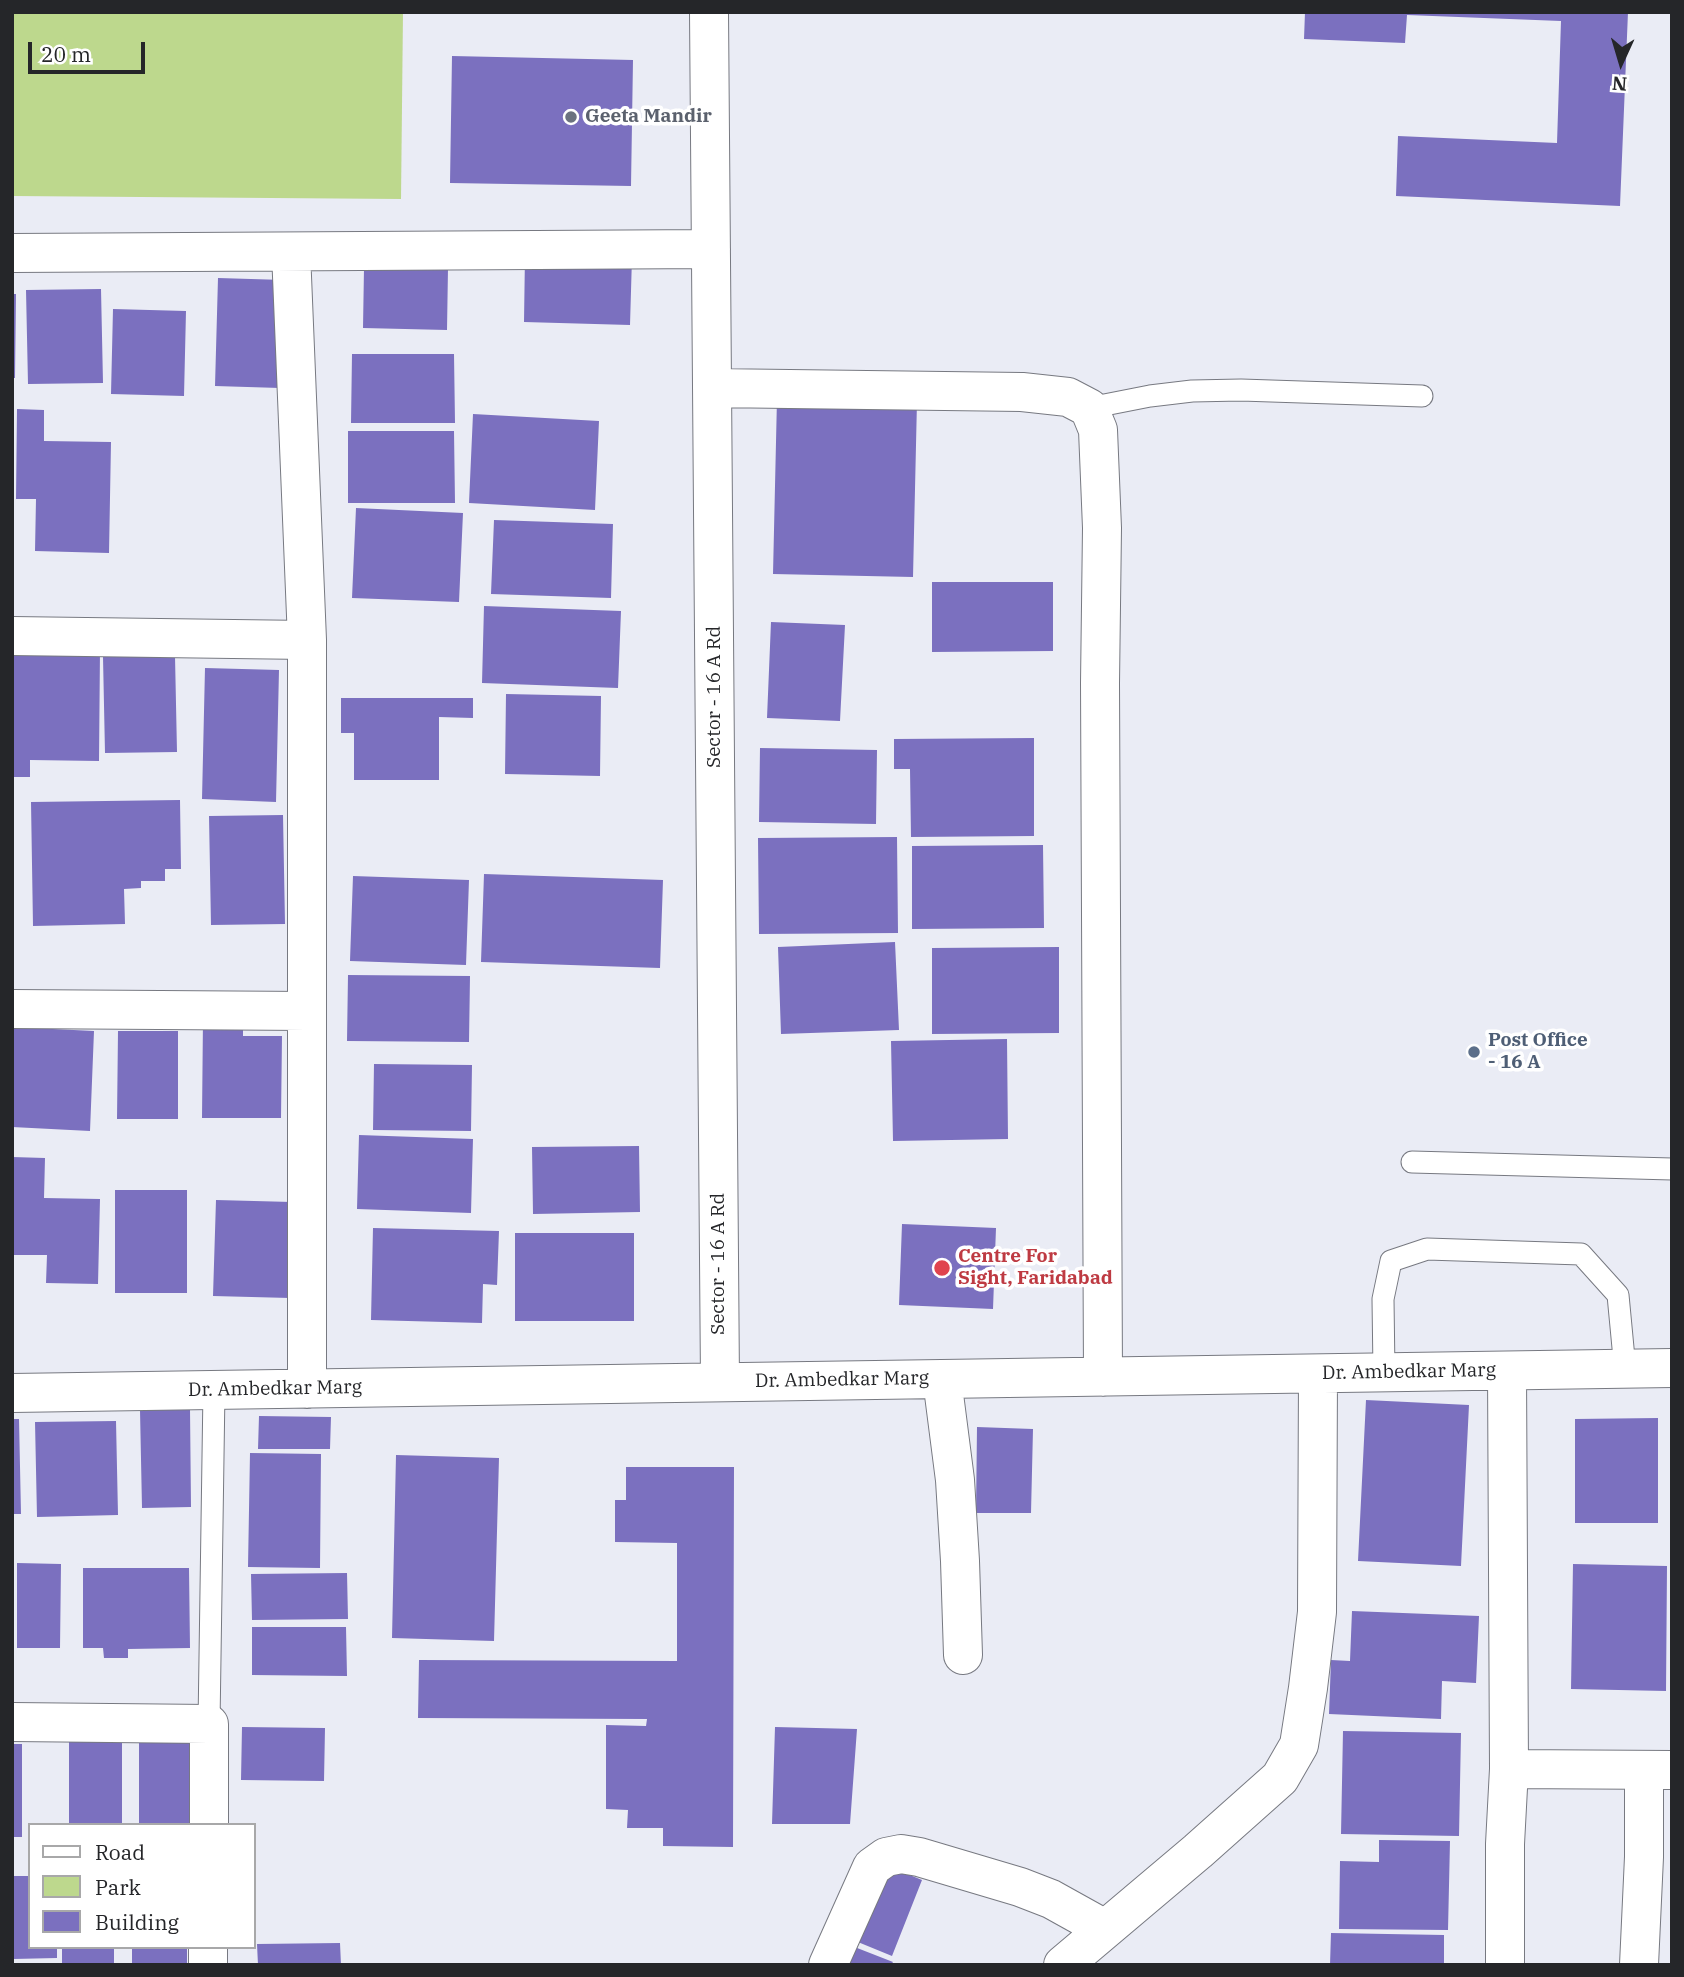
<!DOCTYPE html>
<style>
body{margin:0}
#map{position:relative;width:1684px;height:1977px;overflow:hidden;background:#eaecf5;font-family:"IBM Plex Serif",serif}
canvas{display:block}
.frame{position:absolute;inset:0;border:14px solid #252629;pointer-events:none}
.legend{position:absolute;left:28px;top:1823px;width:228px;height:126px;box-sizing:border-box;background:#fff;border:2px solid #a8a8a9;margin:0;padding:9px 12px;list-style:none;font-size:21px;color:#252629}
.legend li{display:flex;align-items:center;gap:14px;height:35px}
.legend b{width:35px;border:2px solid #a8a8a9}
.north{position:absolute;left:1586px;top:28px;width:70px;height:70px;-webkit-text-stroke:5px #fff;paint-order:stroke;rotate:184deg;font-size:19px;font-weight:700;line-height:28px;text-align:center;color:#252629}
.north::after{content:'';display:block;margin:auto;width:24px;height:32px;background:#252629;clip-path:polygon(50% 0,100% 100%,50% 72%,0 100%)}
.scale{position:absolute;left:28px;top:42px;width:117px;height:32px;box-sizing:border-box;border:4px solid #252629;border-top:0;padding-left:9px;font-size:21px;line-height:24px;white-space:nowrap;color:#252629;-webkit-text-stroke:5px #fff;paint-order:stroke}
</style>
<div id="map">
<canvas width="1684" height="1977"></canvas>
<div class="frame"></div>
<ul class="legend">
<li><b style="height:9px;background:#fff"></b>Road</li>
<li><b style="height:19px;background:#bdd88d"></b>Park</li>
<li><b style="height:19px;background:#7b70bf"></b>Building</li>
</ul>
<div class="north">N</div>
<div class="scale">20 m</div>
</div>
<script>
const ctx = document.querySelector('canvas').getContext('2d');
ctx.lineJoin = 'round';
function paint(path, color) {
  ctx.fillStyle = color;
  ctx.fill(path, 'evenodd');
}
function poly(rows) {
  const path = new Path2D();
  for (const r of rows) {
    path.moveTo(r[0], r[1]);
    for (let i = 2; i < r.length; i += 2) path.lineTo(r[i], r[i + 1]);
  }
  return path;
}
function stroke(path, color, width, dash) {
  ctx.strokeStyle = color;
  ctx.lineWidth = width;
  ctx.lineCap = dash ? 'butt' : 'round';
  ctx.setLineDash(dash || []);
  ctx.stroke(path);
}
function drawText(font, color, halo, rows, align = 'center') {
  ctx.font = font + ' "IBM Plex Serif",serif';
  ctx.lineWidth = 7;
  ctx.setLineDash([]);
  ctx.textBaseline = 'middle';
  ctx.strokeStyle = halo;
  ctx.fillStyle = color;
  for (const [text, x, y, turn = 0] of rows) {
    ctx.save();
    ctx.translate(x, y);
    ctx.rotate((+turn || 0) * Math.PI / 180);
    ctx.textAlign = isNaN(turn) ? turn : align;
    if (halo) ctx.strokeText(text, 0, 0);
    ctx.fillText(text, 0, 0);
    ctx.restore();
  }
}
const green = poly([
 [12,12,403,12,401,199,12,196]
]);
const building = poly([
 [1305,12,1628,12,1620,206,1396,196,1398,136,1557,143,1561,21,1407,15,1405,43,1304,39],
 [452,56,633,60,631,186,450,183],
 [525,254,632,257,630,325,524,322],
 [364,268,448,268,447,330,363,328],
 [218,278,284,280,280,388,215,386],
 [101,289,103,383,28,384,26,290],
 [12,294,16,294,15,378,12,378],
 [113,309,186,311,184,396,111,394],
 [352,354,454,354,455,423,351,423],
 [777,398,917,401,913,577,773,574],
 [17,409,44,410,44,441,111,442,109,553,35,551,36,499,16,499],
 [473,414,599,421,595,510,469,503],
 [348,431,454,431,455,503,348,503],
 [356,508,463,513,459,602,352,598],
 [494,520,613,524,611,598,491,594],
 [932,582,1053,582,1053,651,932,652],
 [484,606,621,611,618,688,482,683],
 [771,622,845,625,840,721,767,718],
 [12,649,100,649,99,761,30,760,30,777,12,777],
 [175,656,177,752,105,753,103,657],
 [205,668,279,670,276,802,202,799],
 [506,694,601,696,600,776,505,774],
 [341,698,473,698,473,718,439,717,439,780,354,780,354,733,341,733],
 [1034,738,1034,836,911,837,910,769,894,769,894,739],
 [760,748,877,750,876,824,759,822],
 [180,800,181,869,165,869,165,881,141,881,141,888,124,889,125,924,33,926,31,802],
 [283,815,285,924,211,925,209,816],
 [897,837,898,933,759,934,758,838],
 [1043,845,1044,928,912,929,912,846],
 [484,874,663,880,660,968,481,962],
 [353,876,469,880,466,965,350,961],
 [895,942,899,1030,781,1034,778,947],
 [1059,947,1059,1033,932,1034,932,948],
 [348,975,470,976,469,1042,347,1041],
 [203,1018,243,1018,243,1036,282,1036,281,1118,202,1118],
 [12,1027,94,1031,90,1131,12,1127],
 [118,1031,178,1031,178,1119,117,1119],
 [1007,1039,1008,1139,893,1141,891,1041],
 [374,1064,472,1065,471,1131,373,1130],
 [359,1135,473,1139,471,1213,357,1209],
 [639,1146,640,1212,533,1214,532,1147],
 [12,1157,45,1158,44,1198,100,1199,98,1284,46,1283,47,1255,12,1255],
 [115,1190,187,1190,187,1293,115,1293],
 [216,1200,292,1202,290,1298,213,1296],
 [902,1224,996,1228,993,1309,899,1305],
 [373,1228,499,1231,497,1285,483,1284,482,1323,371,1320],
 [515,1233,634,1233,634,1321,515,1321],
 [1366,1400,1469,1405,1461,1566,1358,1561],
 [190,1409,191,1507,142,1508,140,1410],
 [259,1416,331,1417,330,1449,258,1449],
 [1658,1418,1658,1523,1575,1523,1575,1419],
 [12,1419,19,1419,21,1514,12,1514],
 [116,1421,118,1515,37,1517,35,1422],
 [977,1427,1033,1429,1031,1513,976,1513],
 [250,1453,321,1454,320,1568,248,1567],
 [396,1455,499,1458,494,1641,392,1638],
 [626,1467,734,1467,733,1847,663,1846,663,1828,627,1828,628,1810,606,1809,606,1725,646,1726,647,1719,418,1718,419,1660,677,1661,677,1543,615,1542,615,1500,626,1500],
 [17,1563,61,1564,60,1648,17,1648],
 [1573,1564,1667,1566,1666,1691,1571,1689],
 [83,1568,189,1568,190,1648,128,1649,128,1658,104,1658,103,1648,83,1648],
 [347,1573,348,1619,252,1620,251,1574],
 [1352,1611,1479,1616,1476,1683,1442,1681,1441,1719,1329,1714,1331,1660,1350,1661],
 [252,1627,346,1627,347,1676,252,1675],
 [242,1727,325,1728,324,1781,241,1780],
 [775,1727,857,1729,850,1824,772,1824],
 [1343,1731,1461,1733,1459,1836,1341,1834],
 [69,1734,122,1734,122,1825,69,1825],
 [139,1737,193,1737,193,1825,139,1825],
 [12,1744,22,1744,22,1837,12,1837],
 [1379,1840,1450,1841,1448,1930,1339,1929,1340,1861,1379,1862],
 [883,1864,922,1880,892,1956,853,1940],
 [12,1876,30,1876,30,1947,57,1947,57,1958,13,1959],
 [1331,1933,1444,1935,1444,1965,1330,1965],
 [340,1943,341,1965,258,1965,257,1944],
 [852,1946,893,1962,891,1965,845,1965],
 [62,1947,114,1947,114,1965,62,1965],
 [132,1947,187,1947,187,1965,132,1965]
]);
const lane = poly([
 [1089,408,1150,396,1192,391,1241,390,1422,396],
 [1412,1162,1672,1169],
 [1384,1372,1383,1299,1391,1261,1427,1249,1581,1254,1618,1295,1625,1369],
 [209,1724,214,1390]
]);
const street = poly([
 [709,12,720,1382],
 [291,252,307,640,307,1389],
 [12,253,711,249],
 [712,388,1022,392,1068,397,1089,408,1098,430,1102,528,1100,683,1103,1377],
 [12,636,307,640],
 [12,1009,307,1011],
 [942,1379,955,1480,960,1561,963,1655],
 [12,1393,1672,1368],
 [12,1722,209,1724,209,1825],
 [1509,1769,1672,1770],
 [208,1965,208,1947],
 [828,1965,872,1867,886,1857,901,1854,919,1857,1020,1887,1051,1899,1105,1929],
 [1063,1965,1198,1851,1280,1778,1299,1745,1308,1688,1317,1612,1318,1374],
 [1505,1965,1505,1844,1509,1769,1507,1371],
 [1639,1965,1644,1857,1644,1770]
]);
const markers = [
 [571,117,7,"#6b7280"],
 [1474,1052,7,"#5c6f8a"],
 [942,1268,9,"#e0444e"]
];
const worshipNames = [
 ["Geeta Mandir",585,117]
];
const streetNames = [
 ["Sector - 16 A Rd",715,697,-90],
 ["Sector - 16 A Rd",719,1264,-90],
 ["Dr. Ambedkar Marg",1409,1372,-1],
 ["Dr. Ambedkar Marg",842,1380,-1],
 ["Dr. Ambedkar Marg",275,1389,-1]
];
const serviceNames = [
 ["Post Office",1488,1041],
 ["- 16 A",1488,1063]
];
const healthNames = [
 ["Centre For",958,1257],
 ["Sight, Faridabad",958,1279]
];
paint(green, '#bdd88d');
paint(building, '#7b70bf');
stroke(lane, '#777981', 23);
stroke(street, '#777981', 40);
stroke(lane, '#fff', 21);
stroke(street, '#fff', 38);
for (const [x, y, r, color] of markers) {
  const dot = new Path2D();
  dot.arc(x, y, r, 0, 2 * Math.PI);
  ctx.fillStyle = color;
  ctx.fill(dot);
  stroke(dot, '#fff', 2.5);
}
drawText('bold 19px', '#5b616d', '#fff', worshipNames, 'left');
drawText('19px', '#252629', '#fff', streetNames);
drawText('bold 19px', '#4e5e75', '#fff', serviceNames, 'left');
drawText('bold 19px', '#be3a42', '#fff', healthNames, 'left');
</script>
